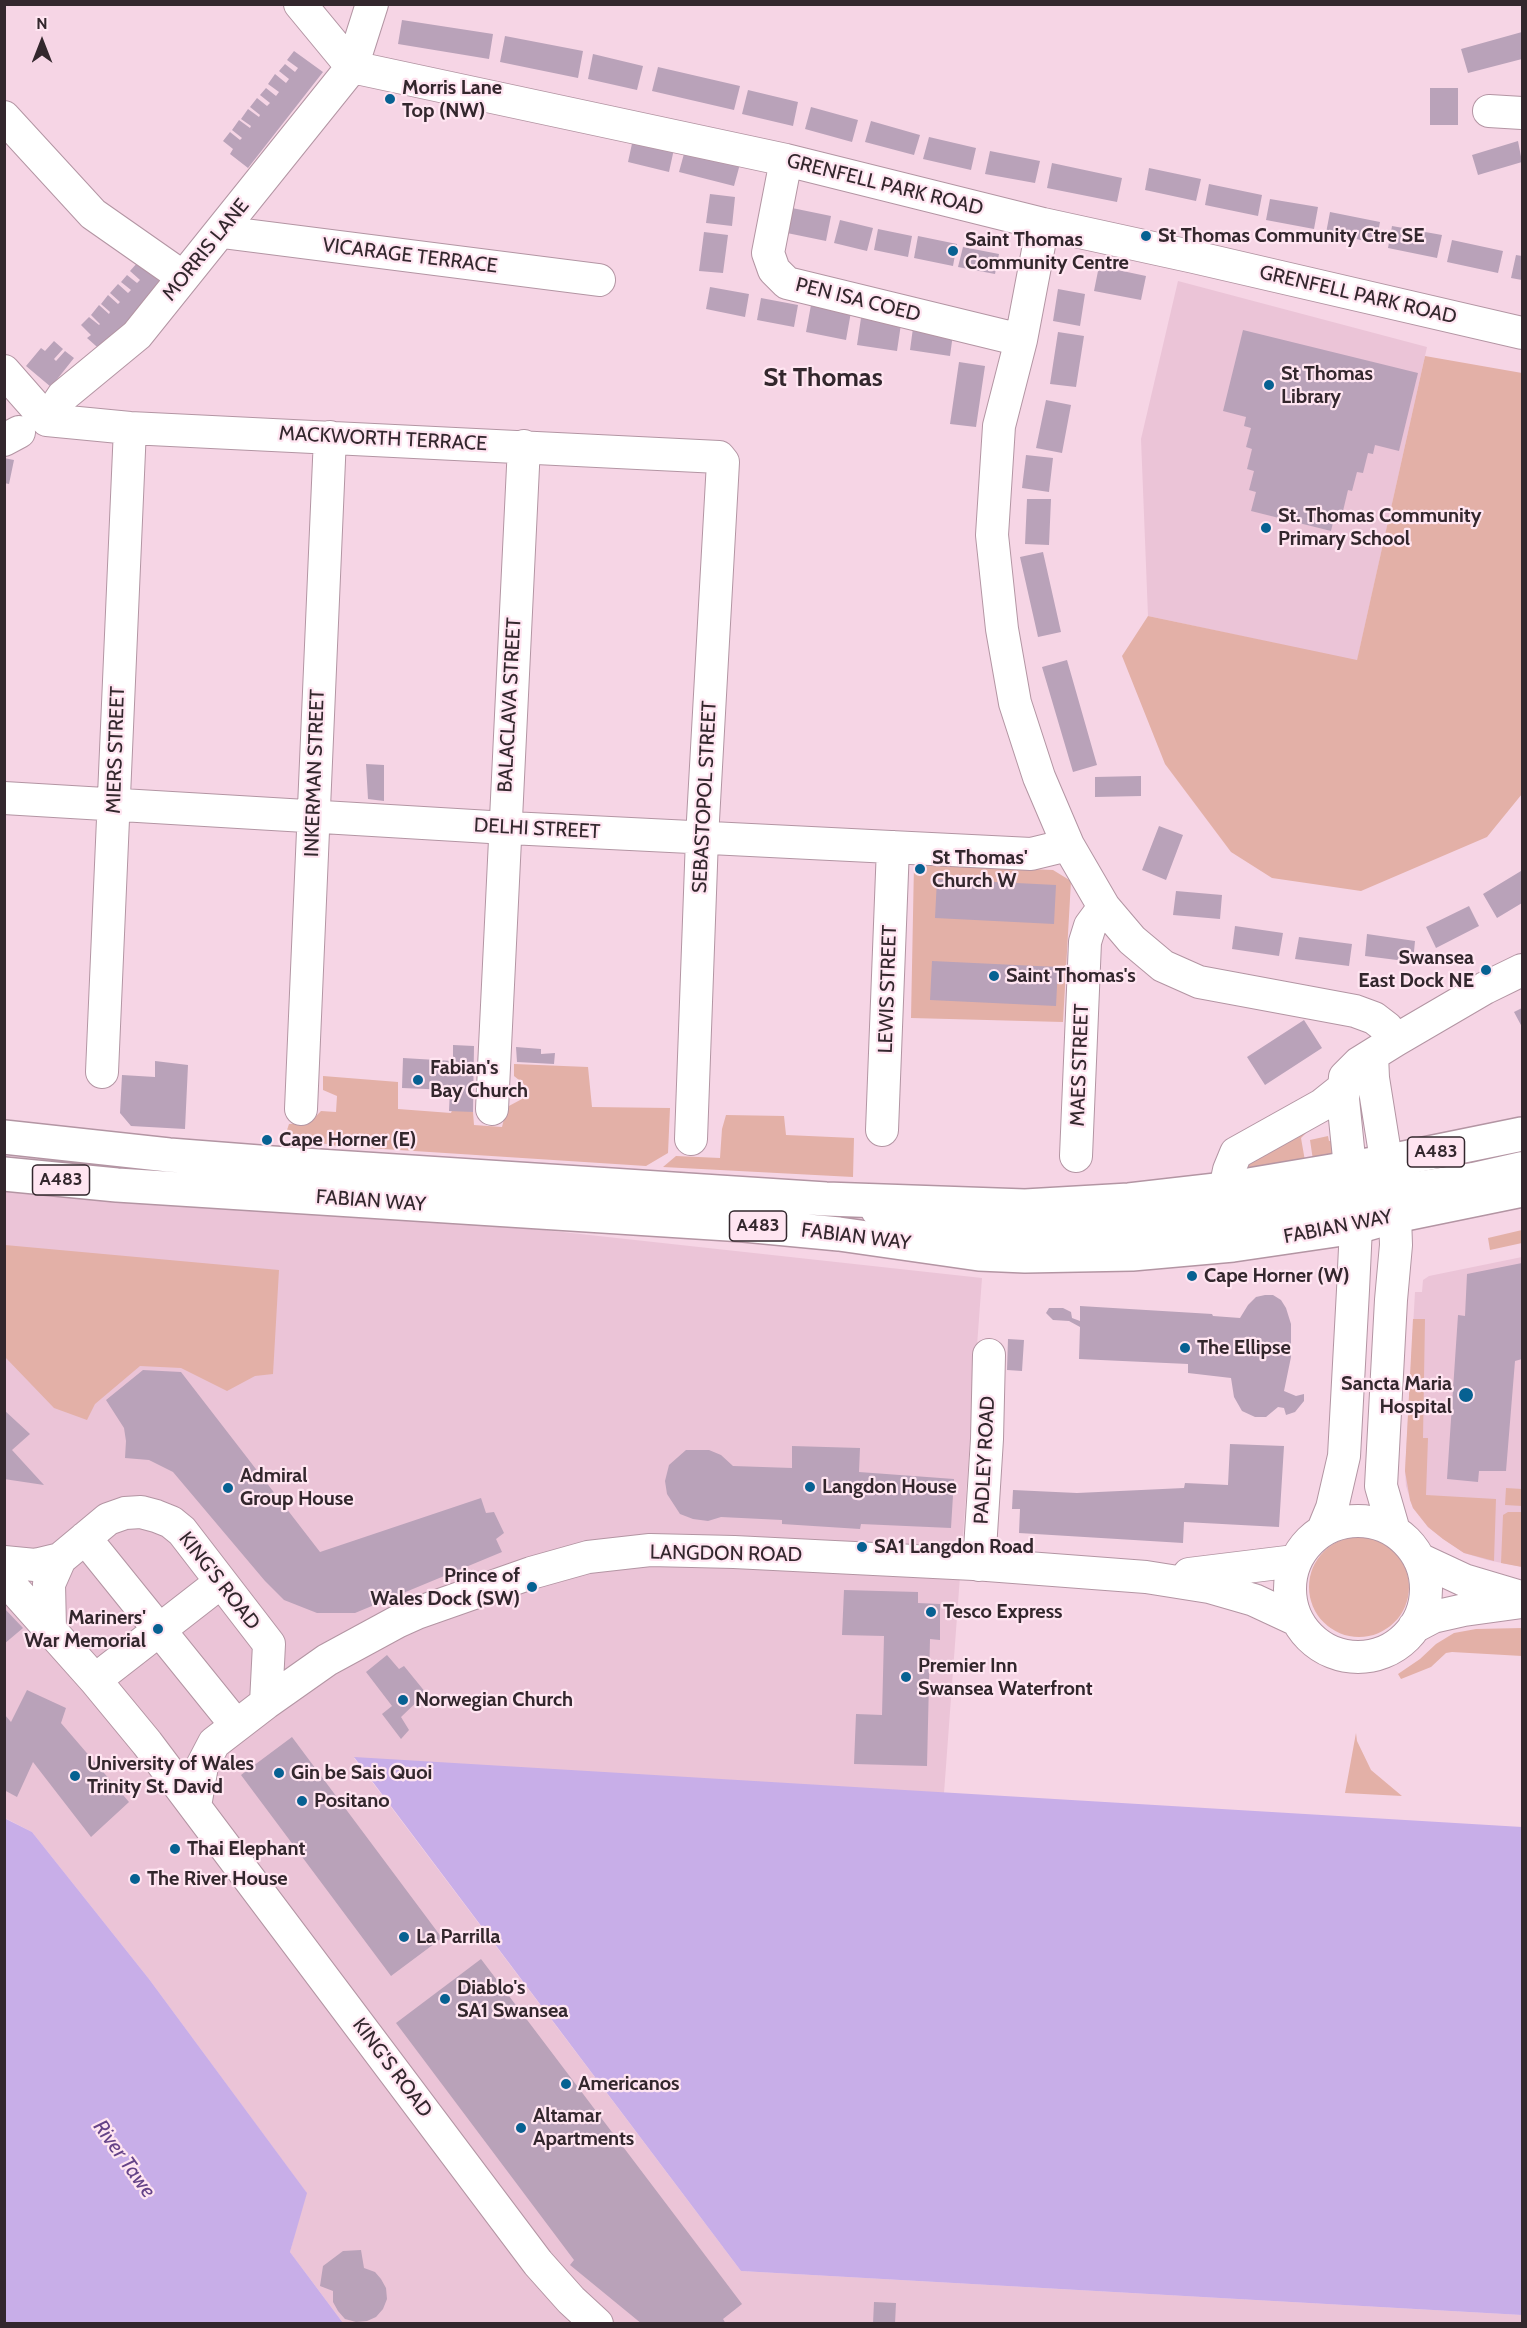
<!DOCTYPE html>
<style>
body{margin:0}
#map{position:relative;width:1527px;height:2328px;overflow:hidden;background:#f6d5e5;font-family:Cabin,sans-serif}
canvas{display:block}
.frame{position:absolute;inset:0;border:6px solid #33272d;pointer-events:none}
.north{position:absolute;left:12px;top:12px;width:60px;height:60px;-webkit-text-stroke:4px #ffe5f1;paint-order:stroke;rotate:0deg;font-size:16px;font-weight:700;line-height:24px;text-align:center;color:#33272d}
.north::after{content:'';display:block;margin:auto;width:21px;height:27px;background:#33272d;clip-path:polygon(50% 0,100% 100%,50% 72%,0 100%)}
</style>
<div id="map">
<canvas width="1527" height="2328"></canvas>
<div class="frame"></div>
<div class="north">N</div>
</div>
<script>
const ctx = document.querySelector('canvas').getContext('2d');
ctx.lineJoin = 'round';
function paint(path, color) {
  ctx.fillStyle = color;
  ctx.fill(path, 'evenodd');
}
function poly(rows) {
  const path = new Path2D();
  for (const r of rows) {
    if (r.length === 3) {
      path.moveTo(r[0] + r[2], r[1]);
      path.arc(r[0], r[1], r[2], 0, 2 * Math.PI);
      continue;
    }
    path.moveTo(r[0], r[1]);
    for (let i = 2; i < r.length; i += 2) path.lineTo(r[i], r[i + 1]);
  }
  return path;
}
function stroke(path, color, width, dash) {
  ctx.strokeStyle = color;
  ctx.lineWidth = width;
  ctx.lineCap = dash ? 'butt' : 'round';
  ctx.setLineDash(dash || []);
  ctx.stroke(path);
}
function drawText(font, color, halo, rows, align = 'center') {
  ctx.font = font + ' Cabin,sans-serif';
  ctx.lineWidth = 4.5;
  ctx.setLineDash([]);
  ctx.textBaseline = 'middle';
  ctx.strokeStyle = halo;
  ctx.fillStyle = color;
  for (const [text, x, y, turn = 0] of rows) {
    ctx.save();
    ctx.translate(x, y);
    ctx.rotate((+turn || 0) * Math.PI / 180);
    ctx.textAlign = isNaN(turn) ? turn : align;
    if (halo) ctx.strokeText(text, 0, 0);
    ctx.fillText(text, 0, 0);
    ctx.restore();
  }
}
const built = poly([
 [1178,281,1427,347,1357,661,1148,616,1141,439],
 [5,1171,982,1278,944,1793,354,1758,741,2271,1522,2315,1522,2323,343,2323,290,2252,306,2192,149,1979,32,1832,5,1818],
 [1522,1257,1522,1567,1487,1560,1464,1553,1443,1539,1428,1527,1413,1508,1406,1486,1405,1471,1415,1292,1422,1292,1423,1280,1429,1276]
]);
const green = poly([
 [1425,356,1522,373,1522,794,1487,837,1361,891,1272,878,1231,852,1165,764,1122,656,1148,616,1357,660],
 [914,864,1053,870,1071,881,1063,1022,911,1018],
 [514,1064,588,1067,592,1107,670,1108,668,1153,646,1166,337,1146,285,1136,289,1124,309,1123,321,1111,336,1112,337,1096,323,1090,323,1076,398,1082,398,1109,451,1113,453,1108,473,1112,474,1125,502,1127,507,1107,522,1099,524,1084,514,1076],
 [726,1115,784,1116,786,1135,854,1138,853,1177,663,1167,676,1156,720,1158,722,1129],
 [1323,1116,1301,1138,1305,1161,1247,1172,1242,1158],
 [1328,1136,1329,1141,1337,1140,1334,1152,1331,1155,1313,1160,1310,1140],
 [1522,1230,1522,1243,1490,1250,1488,1238],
 [5,1245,279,1270,273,1374,255,1376,227,1391,181,1368,140,1366,95,1404,87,1420,54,1408,5,1357],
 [1413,1319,1425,1319,1423,1438,1428,1438,1426,1495,1496,1499,1494,1561,1464,1553,1443,1539,1428,1527,1413,1508,1410,1500,1405,1471],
 [1506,1488,1522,1489,1522,1506,1505,1505],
 [1508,1512,1522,1512,1522,1567,1501,1563,1503,1515],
 [1359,1587,50],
 [1522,1628,1522,1656,1452,1652,1446,1653,1431,1667,1401,1679,1398,1674,1420,1659,1436,1644,1454,1633,1476,1629],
 [1356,1733,1357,1741,1371,1770,1402,1796,1345,1793]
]);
const water = poly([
 [354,1757,1522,1827,1522,2315,741,2271],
 [4,1818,32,1832,149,1979,307,2193,290,2252,343,2323,5,2323]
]);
const building = poly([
 [402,20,493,34,489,59,398,44],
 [1522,32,1522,59,1468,73,1461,49],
 [505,36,583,51,578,78,500,62],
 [294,51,323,72,248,168,230,154,233,149,223,141,230,132,240,140,242,138,232,130,239,120,250,128,251,126,241,119,248,109,259,117,260,115,250,107,257,98,267,106,270,103,260,95,266,88,276,96,279,92,268,84,275,74,286,83,289,79,279,71,285,64,295,72,298,68,287,60],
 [593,54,643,66,637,90,588,79],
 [658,67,740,86,734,110,652,91],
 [1430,88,1458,88,1458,125,1430,125],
 [748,90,798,102,793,126,742,114],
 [811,107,858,120,852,142,805,129],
 [871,121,920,135,914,155,865,142],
 [929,137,976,148,971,170,923,159],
 [633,139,674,149,669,172,628,162],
 [1518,141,1522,162,1478,175,1472,155],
 [685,150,740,164,734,186,679,172],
 [990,151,1040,161,1035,183,985,174],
 [1052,163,1122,178,1117,202,1047,188],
 [1149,168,1201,179,1196,201,1145,190],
 [1209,184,1262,195,1258,216,1205,205],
 [710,194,735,197,732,226,706,223],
 [1270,199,1318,207,1314,229,1266,220],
 [792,208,831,216,826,241,787,233],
 [1330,212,1380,222,1376,243,1326,233],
 [840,220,873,228,867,251,834,243],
 [1392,226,1442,235,1437,258,1388,248],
 [878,229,912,236,908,257,874,250],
 [704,232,728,235,723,273,699,271],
 [918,236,957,244,953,266,914,258],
 [1452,240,1503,251,1498,273,1447,262],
 [963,247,999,254,995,274,958,267],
 [1516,255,1522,256,1522,280,1511,278],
 [138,262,165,286,105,354,87,338,91,335,81,325,89,317,99,325,100,324,91,315,99,305,109,314,110,312,101,304,108,295,118,304,120,302,110,293,118,284,128,293,131,290,121,282,127,275,137,283,140,280,130,271],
 [1099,266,1146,276,1141,300,1094,291],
 [710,287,749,294,745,317,706,309],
 [1058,289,1085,294,1080,326,1053,321],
 [761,298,798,305,794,327,757,320],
 [811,305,851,312,846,340,806,332],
 [861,318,901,324,897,351,857,345],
 [913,328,953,334,950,356,910,350],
 [1243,330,1418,373,1399,451,1375,445,1373,454,1368,453,1363,473,1357,472,1352,491,1348,490,1343,511,1336,510,1331,531,1251,511,1256,492,1249,490,1254,471,1247,469,1252,449,1246,447,1251,428,1244,426,1246,417,1223,411],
 [1058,332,1084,336,1076,387,1050,384],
 [54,341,63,349,54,359,56,361,65,351,74,358,51,387,26,366,41,348,45,351],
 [959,362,985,366,976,427,950,424],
 [1046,400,1071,405,1062,453,1036,448],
 [1026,455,1053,458,1049,492,1022,488],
 [4,458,14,460,9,484,4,483],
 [1027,499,1051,499,1049,545,1025,544],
 [1043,552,1061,632,1038,637,1020,557],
 [1067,660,1097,765,1073,772,1042,667],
 [366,764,384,765,384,801,368,799],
 [1141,776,1141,796,1095,797,1095,777],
 [1159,826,1183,835,1166,880,1142,870],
 [1521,871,1522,903,1497,918,1483,894],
 [937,879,1056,885,1054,924,935,918],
 [1176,891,1222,895,1220,919,1173,915],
 [1469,906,1479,926,1436,948,1426,927],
 [1235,926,1283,933,1279,956,1232,949],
 [1367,934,1415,941,1413,962,1365,956],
 [1299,937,1352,944,1349,966,1295,959],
 [932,961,1058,967,1056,1006,930,1000],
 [1522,1008,1522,1027,1514,1012],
 [1304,1020,1322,1048,1265,1085,1247,1057],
 [453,1045,474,1046,473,1112,449,1111,450,1090,402,1088,403,1058,453,1061],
 [516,1047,541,1049,541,1054,555,1053,554,1064,517,1062],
 [155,1061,188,1065,185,1129,131,1126,120,1113,122,1075,155,1077],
 [1522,1263,1522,1359,1515,1361,1506,1471,1479,1471,1478,1482,1447,1479,1458,1315,1465,1316,1467,1274],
 [1265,1295,1273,1295,1281,1300,1286,1308,1291,1324,1291,1357,1284,1391,1296,1396,1304,1394,1304,1401,1295,1412,1286,1415,1284,1408,1278,1407,1266,1417,1255,1417,1242,1411,1234,1397,1231,1378,1188,1373,1188,1364,1079,1359,1080,1327,1069,1321,1053,1320,1046,1313,1049,1308,1063,1308,1071,1312,1072,1318,1080,1321,1080,1306,1212,1314,1213,1316,1240,1318,1248,1305,1256,1297],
 [1008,1339,1024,1340,1022,1371,1007,1370],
 [143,1370,181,1372,320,1552,481,1498,486,1513,494,1512,504,1533,496,1539,502,1552,355,1613,317,1613,284,1600,265,1581,173,1472,149,1460,125,1458,126,1441,124,1428,106,1400],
 [4,1410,30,1434,12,1450,44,1485,4,1479],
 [1230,1444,1284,1446,1279,1527,1184,1522,1183,1543,1019,1533,1020,1509,1012,1509,1013,1490,1077,1493,1184,1488,1185,1483,1228,1485],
 [792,1446,860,1448,859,1472,954,1479,951,1528,861,1524,860,1529,782,1524,782,1520,721,1517,708,1521,693,1519,680,1514,667,1494,665,1481,669,1465,686,1450,709,1450,721,1455,733,1466,792,1468],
 [844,1590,918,1592,918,1603,940,1604,940,1640,930,1639,927,1766,854,1764,856,1714,882,1715,884,1636,842,1635],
 [4,1608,23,1628,4,1644],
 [387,1655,399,1669,404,1666,426,1693,401,1717,409,1730,401,1739,382,1714,392,1706,366,1672],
 [27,1690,66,1708,61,1723,129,1802,91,1837,33,1762,17,1797,4,1790,4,1714,11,1722],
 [292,1737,442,1938,391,1976,241,1775],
 [481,1959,742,2304,723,2319,726,2324,642,2324,570,2265,574,2260,396,2023],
 [361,2250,364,2268,375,2272,381,2279,386,2288,387,2299,383,2309,376,2317,367,2321,356,2322,345,2319,338,2311,333,2302,333,2291,320,2286,323,2266,343,2251],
 [874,2302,896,2303,895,2324,873,2324]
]);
const minor = poly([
 [300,4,352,67],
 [352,67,786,160,1043,224,1194,257,1522,333],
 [1489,111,1522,113],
 [4,117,93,214,183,277],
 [786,160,768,253,774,270,787,283,1021,340],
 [1043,224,1021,340,999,426,992,535,1002,629,1015,703,1039,777,1068,845,1104,907,1132,940,1163,966,1199,982,1355,1011,1374,1018,1387,1028,1396,1040],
 [222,232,599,280],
 [4,371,47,420],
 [47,420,130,428,719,457,723,462,702,838,691,1139],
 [47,420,63,396,137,335,352,67,372,4],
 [4,440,19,432],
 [4,798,490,827,1031,854,1068,845],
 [1372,1055,1373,1078,1395,1216,1396,1245,1391,1300,1381,1486,1394,1531],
 [102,1072,130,428],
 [301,1109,330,437],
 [492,1109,524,446],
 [882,1130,893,847],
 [1076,1156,1085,942,1090,926,1104,907],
 [1370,1185,1391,1192,1473,1179,1522,1168],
 [1225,1189,1229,1170,1236,1153,1322,1105,1342,1089],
 [877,1210,985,1229,1082,1228,1170,1223,1352,1197,1369,1199,1384,1206,1395,1216],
 [1358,1589,68],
 [1323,1530,1332,1508,1344,1456,1353,1290,1356,1227,1343,1099,1345,1077,1359,1063,1396,1040,1485,988,1522,970],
 [85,1538,236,1725],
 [1419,1559,1464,1580,1521,1597],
 [4,1562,35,1565,60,1559],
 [979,1565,987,1439,989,1355],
 [1189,1574,1295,1561],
 [4,1578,95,1680,147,1743,538,2263,571,2300,597,2324],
 [1414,1627,1433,1617,1464,1610,1522,1602],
 [50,1628,49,1584,60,1559,108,1519,125,1513,141,1512,156,1516,171,1522,182,1531,269,1644,266,1703],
 [95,1680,221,1582],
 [195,1806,202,1766,214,1743,266,1703,327,1660,397,1622,417,1613,531,1573,588,1557,650,1550,734,1552,974,1564,1146,1577,1209,1587,1254,1600,1297,1620]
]);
const highway = poly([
 [4,1137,169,1155,272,1163,826,1199,1025,1206,1129,1200,1225,1189,1385,1162,1522,1134],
 [4,1174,117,1185,744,1225,839,1234,979,1254,1025,1256,1132,1254,1233,1245,1356,1227,1395,1216,1522,1190]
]);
const markers = [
 [390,99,6,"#076192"],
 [1146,236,6,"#076192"],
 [953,251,6,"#076192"],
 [1269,385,6,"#076192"],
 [1266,528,6,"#076192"],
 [920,869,6,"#076192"],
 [1486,970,6,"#076192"],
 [994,976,6,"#076192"],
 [418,1080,6,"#076192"],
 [267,1140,6,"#076192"],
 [1192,1276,6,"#076192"],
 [1185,1348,6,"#076192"],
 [1466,1395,8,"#076192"],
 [810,1487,6,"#076192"],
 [228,1488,6,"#076192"],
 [862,1547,6,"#076192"],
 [532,1587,6,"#076192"],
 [931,1612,6,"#076192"],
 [158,1629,6,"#076192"],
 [906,1677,6,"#076192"],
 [403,1700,6,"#076192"],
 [279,1773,6,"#076192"],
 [75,1776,6,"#076192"],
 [302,1801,6,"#076192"],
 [175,1849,6,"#076192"],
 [135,1879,6,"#076192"],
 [404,1937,6,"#076192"],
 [445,1999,6,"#076192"],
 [566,2084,6,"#076192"],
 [521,2128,6,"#076192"]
];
const shields = [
 [1436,1152,57],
 [61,1180,57],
 [758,1226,57]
];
const shieldNames = [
 ["A483",1436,1152],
 ["A483",61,1180],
 ["A483",758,1226]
];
const poiNames = [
 ["Morris Lane",402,88],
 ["Top (NW)",402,111],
 ["St Thomas Community Ctre SE",1158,236],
 ["Saint Thomas",965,240],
 ["Community Centre",965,263],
 ["St Thomas",1281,374],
 ["Library",1281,397],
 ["St. Thomas Community",1278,516],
 ["Primary School",1278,539],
 ["St Thomas'",932,858],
 ["Church W",932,881],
 ["Swansea",1474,958,"right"],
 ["East Dock NE",1474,981,"right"],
 ["Saint Thomas's",1006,976],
 ["Fabian's",430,1068],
 ["Bay Church",430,1091],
 ["Cape Horner (E)",279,1140],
 ["Cape Horner (W)",1204,1276],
 ["The Ellipse",1197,1348],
 ["Sancta Maria",1452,1384,"right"],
 ["Hospital",1452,1407,"right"],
 ["Admiral",240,1476],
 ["Group House",240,1499],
 ["Langdon House",822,1487],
 ["SA1 Langdon Road",874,1547],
 ["Prince of",520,1576,"right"],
 ["Wales Dock (SW)",520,1599,"right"],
 ["Tesco Express",943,1612],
 ["Mariners'",146,1618,"right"],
 ["War Memorial",146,1641,"right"],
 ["Premier Inn",918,1666],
 ["Swansea Waterfront",918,1689],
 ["Norwegian Church",415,1700],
 ["University of Wales",87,1764],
 ["Trinity St. David",87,1787],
 ["Gin be Sais Quoi",291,1773],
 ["Positano",314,1801],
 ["Thai Elephant",187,1849],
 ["The River House",147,1879],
 ["La Parrilla",416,1937],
 ["Diablo's",457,1988],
 ["SA1 Swansea",457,2011],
 ["Americanos",578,2084],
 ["Altamar",533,2116],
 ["Apartments",533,2139]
];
const streetNames = [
 ["GRENFELL PARK ROAD",885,185,14],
 ["MORRIS LANE",206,250,-51],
 ["VICARAGE TERRACE",410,256,7],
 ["GRENFELL PARK ROAD",1358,295,13],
 ["PEN ISA COED",858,300,14],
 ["MACKWORTH TERRACE",383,439,3],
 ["BALACLAVA STREET",510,705,-87],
 ["MIERS STREET",116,750,-88],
 ["INKERMAN STREET",315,773,-88],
 ["SEBASTOPOL STREET",705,797,-87],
 ["DELHI STREET",537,829,3],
 ["LEWIS STREET",888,989,-88],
 ["MAES STREET",1080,1065,-88],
 ["FABIAN WAY",371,1201,4],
 ["FABIAN WAY",1338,1227,-11],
 ["FABIAN WAY",856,1237,7],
 ["PADLEY ROAD",985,1460,-87],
 ["LANGDON ROAD",726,1554,1],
 ["KING'S ROAD",219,1581,52],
 ["KING'S ROAD",392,2068,53]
];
const waterNames = [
 ["River Tawe",124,2159,54]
];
const districtNames = [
 ["St Thomas",823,378]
];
paint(built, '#ebc4d7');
paint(green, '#e3b0a7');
paint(water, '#c8aee8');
paint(building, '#b9a2b9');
stroke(minor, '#b395a3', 34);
stroke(highway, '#b395a3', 36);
stroke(minor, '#fff', 32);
stroke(highway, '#fff', 33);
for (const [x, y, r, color] of markers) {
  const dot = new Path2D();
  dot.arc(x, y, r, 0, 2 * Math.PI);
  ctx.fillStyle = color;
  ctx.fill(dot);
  stroke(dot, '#ffe5f1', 2);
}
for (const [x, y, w] of shields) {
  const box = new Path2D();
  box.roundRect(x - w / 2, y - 15, w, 30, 4.5);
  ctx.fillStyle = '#ffe5f1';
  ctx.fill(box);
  stroke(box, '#33272d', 1.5);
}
drawText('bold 18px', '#33272d', null, shieldNames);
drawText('bold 20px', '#33272d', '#ffe5f1', poiNames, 'left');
drawText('20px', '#33272d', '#ffe5f1', streetNames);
drawText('italic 21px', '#654388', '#ffe5f1', waterNames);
drawText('bold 26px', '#33272d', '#ffe5f1', districtNames);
</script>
